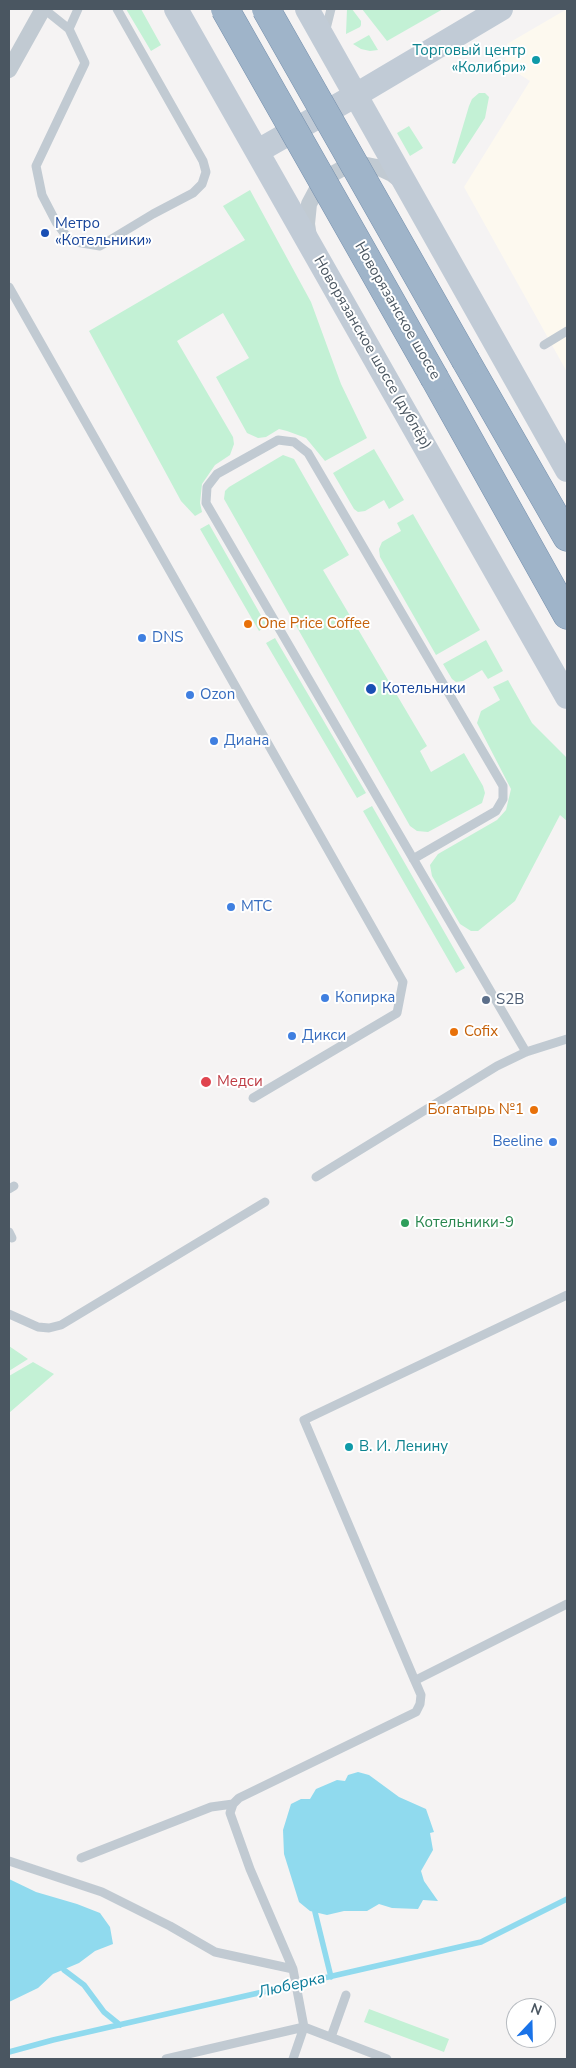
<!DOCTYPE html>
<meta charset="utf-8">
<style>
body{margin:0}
#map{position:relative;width:576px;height:2068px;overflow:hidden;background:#f5f3f3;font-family:"Nunito Sans",sans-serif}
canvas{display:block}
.frame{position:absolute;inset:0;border:10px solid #4a5661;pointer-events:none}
.north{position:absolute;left:506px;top:1998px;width:50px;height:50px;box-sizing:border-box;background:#fff;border:1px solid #b7bbc0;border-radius:50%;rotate:21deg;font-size:14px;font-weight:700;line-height:20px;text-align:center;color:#4a5661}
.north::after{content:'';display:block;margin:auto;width:18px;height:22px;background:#1a73e8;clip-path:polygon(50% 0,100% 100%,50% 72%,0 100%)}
</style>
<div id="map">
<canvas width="576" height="2068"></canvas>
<div class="frame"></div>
<div class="north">N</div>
</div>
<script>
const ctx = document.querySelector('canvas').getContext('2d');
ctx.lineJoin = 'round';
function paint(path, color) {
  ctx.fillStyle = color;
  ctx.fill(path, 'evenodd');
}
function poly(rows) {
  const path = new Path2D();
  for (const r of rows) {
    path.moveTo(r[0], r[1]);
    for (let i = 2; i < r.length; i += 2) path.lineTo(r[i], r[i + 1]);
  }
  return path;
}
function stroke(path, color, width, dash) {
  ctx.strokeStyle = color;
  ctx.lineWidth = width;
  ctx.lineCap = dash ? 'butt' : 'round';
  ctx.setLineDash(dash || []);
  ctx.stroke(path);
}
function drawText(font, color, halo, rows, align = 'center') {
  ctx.font = font + ' "Nunito Sans",sans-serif';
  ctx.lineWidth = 4;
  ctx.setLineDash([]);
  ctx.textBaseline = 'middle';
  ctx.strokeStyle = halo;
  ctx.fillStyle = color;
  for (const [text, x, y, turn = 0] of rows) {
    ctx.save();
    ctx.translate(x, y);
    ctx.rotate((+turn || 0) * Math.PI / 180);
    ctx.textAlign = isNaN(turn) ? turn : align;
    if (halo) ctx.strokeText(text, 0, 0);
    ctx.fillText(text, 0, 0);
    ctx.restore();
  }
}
const commercial = poly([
 [567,9,567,372,464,187,530,81,505,65,507,44]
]);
const green = poly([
 [126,9,141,9,161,45,151,51],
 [347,9,352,9,361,21,361,25,360,27,346,34],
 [362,9,443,9,387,41],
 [369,35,378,50,370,51,361,49,353,44],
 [479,93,485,93,489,97,485,118,455,164,452,163,469,106,472,99],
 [409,126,423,148,410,156,397,133],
 [250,190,311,302,341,384,367,438,325,461,306,438,287,431,279,429,266,437,258,438,247,433,216,377,249,358,223,313,177,341,233,437,234,444,230,455,215,465,202,484,200,503,202,512,195,516,181,501,89,331,245,240,223,206],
 [374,449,404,500,389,509,384,500,365,511,358,512,354,509,333,473],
 [283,455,294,459,349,555,323,570,427,746,420,751,431,772,464,753,483,786,485,793,482,803,428,832,417,831,410,826,224,499,225,491,229,487],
 [413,514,480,630,436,655,380,557,379,549,382,542,401,531,397,523],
 [209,524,267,626,259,631,200,529],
 [275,638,366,793,357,798,266,643],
 [486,640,503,671,488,679,482,670,463,681,456,682,452,679,443,664],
 [508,680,532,723,567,758,567,821,560,815,515,901,478,931,471,931,460,924,432,876,430,865,438,854,497,820,506,810,511,789,477,723,481,711,500,700,493,687],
 [372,806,465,968,456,973,363,811],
 [9,1346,28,1359,9,1371],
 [33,1362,54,1374,9,1413,9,1376],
 [369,2009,449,2039,444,2052,364,2022]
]);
const water = poly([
 [358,1772,369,1775,399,1797,426,1809,434,1832,430,1833,433,1850,421,1871,424,1881,438,1901,423,1900,418,1909,392,1908,379,1904,367,1911,344,1911,327,1915,310,1911,299,1902,284,1854,283,1830,291,1804,301,1799,310,1799,316,1789,337,1780,345,1781,348,1775],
 [9,1879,36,1892,77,1904,100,1913,110,1927,113,1944,95,1951,79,1963,53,1974,38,1988,9,2002]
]);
const stream = poly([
 [315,1912,331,1977],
 [64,1970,84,1985,104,2012,120,2025],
 [9,2052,53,2040,481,1942,567,1899]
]);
const service = poly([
 [44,9,69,29,85,63,36,166,42,195,56,222,70,241,100,246,153,214,193,193,202,184,206,172,203,161,117,9],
 [69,29,78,9],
 [325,33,331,9],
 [9,287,403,982,397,1013,253,1098],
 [544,345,567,331],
 [413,859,496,811,503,799,503,786,308,453,294,442,278,440,217,474,207,487,206,503,383,807,526,1052],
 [316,1177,497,1066,526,1052,567,1039],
 [9,1189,14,1186],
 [9,1232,12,1238],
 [9,1314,38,1327,49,1328,61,1325,265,1202],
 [416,1680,567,1604],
 [81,1858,211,1807,233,1804],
 [9,1861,102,1892,170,1926,215,1952,293,1969,304,2027,387,2059],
 [293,1969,250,1869,230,1813,233,1804,239,1798,416,1712,420,1704,421,1695,304,1420,567,1295],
 [331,2037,346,1995],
 [166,2059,304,2027],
 [293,2059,304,2027]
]);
const minor = poly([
 [9,70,43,9],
 [309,237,307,224,309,204,317,189,329,176,345,167,362,164,377,167,392,174,402,182]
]);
const secondary = poly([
 [176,9,567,697],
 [307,9,567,470],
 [258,151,356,95,501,9]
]);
const trunk = poly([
 [466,361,567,537],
 [435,379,567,615]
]);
const trunkBridge = poly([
 [225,9,435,379],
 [266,9,466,361]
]);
const markers = [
 [536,60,5,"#0f9aa8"],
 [45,233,5,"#1a4fb4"],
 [248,624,5,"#e8710a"],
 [142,638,5,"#3f7fe0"],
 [371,689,6,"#1a4fb4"],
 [190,695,5,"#3f7fe0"],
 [214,741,5,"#3f7fe0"],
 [231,907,5,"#3f7fe0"],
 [325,998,5,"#3f7fe0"],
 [486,1000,5,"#5c6f8a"],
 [454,1032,5,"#e8710a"],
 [292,1036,5,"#3f7fe0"],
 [206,1082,6,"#e0444e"],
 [534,1110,5,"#e8710a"],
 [553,1142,5,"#3f7fe0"],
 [405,1223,5,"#2e9e5b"],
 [349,1447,5,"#0f9aa8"]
];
const cultureNames = [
 ["Торговый центр",526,51],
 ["«Колибри»",526,68],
 ["В. И. Ленину",359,1447,"left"]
];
const transitNames = [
 ["Метро",55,224],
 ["«Котельники»",55,241],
 ["Котельники",382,689]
];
const streetNames = [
 ["Новорязанское шоссе",397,311,60],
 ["Новорязанское шоссе (дублёр)",372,353,60]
];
const foodNames = [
 ["One Price Coffee",258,624],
 ["Cofix",464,1032],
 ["Богатырь №1",524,1110,"right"]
];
const shopNames = [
 ["DNS",152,638],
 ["Ozon",200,695],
 ["Диана",224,741],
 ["МТС",241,907],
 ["Копирка",335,998],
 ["Дикси",302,1036],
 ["Beeline",543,1142,"right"]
];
const serviceNames = [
 ["S2B",496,1000]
];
const healthNames = [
 ["Медси",217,1082]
];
const leisureNames = [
 ["Котельники-9",415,1223]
];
const waterNames = [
 ["Люберка",292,1986,-13]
];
paint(commercial, '#fdf9ef');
paint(green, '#c3f1d5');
paint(water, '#90daee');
stroke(stream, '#90daee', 5.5);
stroke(trunk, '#7690ad', 29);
stroke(service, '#c1cad2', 9);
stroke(minor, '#c1cad2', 16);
stroke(secondary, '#c1cbd6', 24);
stroke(trunk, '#9fb4c9', 28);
stroke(trunkBridge, '#7690ad', 29, []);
stroke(trunkBridge, '#9fb4c9', 28);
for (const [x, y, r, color] of markers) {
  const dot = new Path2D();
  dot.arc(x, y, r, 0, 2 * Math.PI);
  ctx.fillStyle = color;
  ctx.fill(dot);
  stroke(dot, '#fff', 2);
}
drawText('15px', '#0d838f', '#fff', cultureNames, 'right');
drawText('15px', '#164399', '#fff', transitNames, 'left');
drawText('15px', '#4a5661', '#fff', streetNames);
drawText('15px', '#c56008', '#fff', foodNames, 'left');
drawText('15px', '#366cbe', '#fff', shopNames, 'left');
drawText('15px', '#4e5e75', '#fff', serviceNames, 'left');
drawText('15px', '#be3a42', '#fff', healthNames, 'left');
drawText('15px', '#27864d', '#fff', leisureNames, 'left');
drawText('italic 16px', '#0c7c9b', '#fff', waterNames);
</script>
